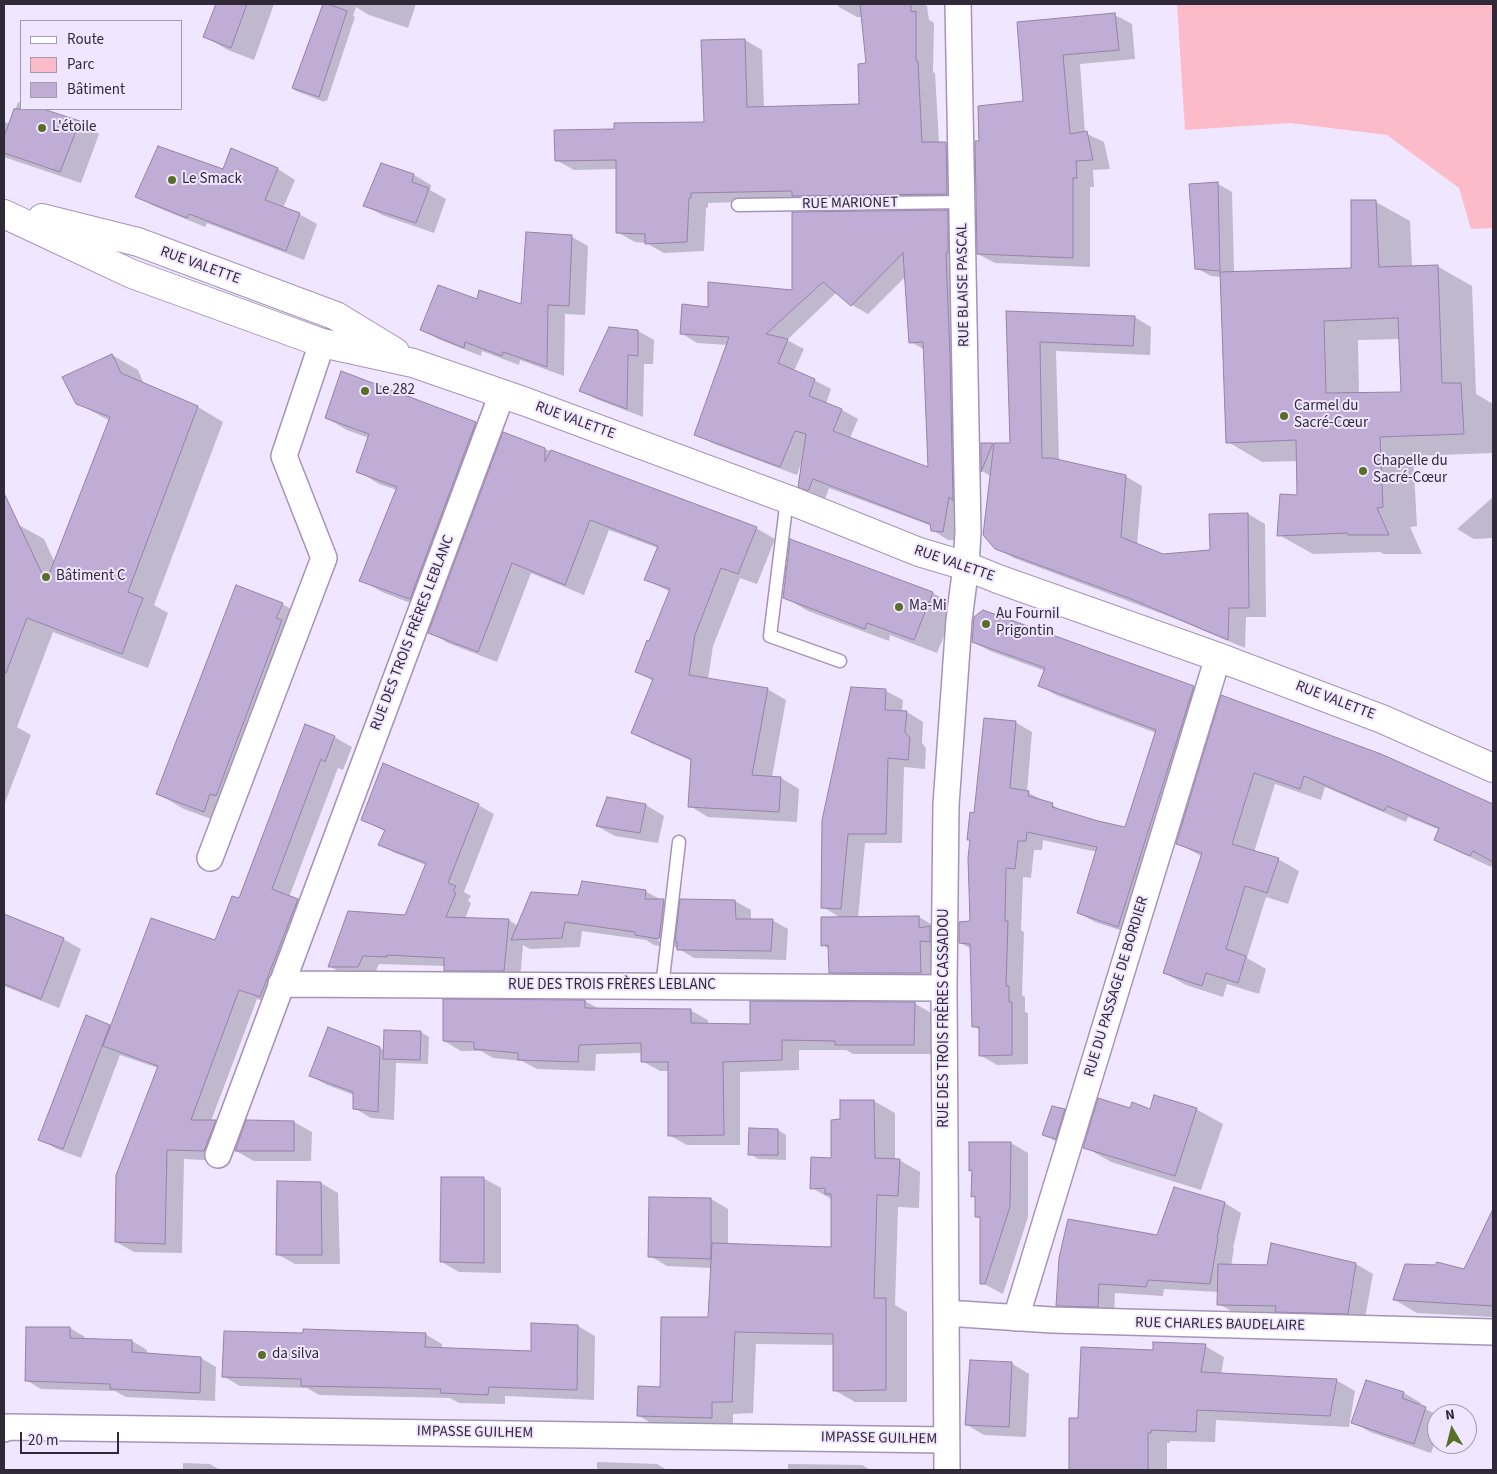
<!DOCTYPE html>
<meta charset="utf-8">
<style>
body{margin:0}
#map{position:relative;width:1497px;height:1474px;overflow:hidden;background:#f1e6ff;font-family:"Source Sans 3",sans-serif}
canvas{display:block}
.frame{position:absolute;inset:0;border:5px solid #302938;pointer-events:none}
.legend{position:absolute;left:20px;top:20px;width:162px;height:90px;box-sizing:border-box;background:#f1e6ff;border:1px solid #a49aaf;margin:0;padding:6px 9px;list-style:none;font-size:15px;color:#302938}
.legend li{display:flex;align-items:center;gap:10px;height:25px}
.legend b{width:25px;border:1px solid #a49aaf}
.north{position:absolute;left:1427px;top:1404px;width:50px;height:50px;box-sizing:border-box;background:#f1e6ff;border:1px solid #a49aaf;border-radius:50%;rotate:352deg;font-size:14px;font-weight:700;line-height:20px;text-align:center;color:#302938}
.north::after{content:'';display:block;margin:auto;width:18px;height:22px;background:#577023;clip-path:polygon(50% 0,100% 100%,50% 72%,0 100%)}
.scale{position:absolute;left:20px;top:1432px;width:99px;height:22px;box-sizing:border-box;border:2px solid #302938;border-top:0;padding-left:6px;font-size:15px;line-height:18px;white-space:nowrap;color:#302938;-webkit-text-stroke:4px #f1e6ff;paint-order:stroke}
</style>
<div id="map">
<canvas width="1497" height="1474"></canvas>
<div class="frame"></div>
<ul class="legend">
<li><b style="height:6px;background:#fff"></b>Route</li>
<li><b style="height:14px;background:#fcbbc8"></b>Parc</li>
<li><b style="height:14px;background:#bfadd5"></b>Bâtiment</li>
</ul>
<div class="north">N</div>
<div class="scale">20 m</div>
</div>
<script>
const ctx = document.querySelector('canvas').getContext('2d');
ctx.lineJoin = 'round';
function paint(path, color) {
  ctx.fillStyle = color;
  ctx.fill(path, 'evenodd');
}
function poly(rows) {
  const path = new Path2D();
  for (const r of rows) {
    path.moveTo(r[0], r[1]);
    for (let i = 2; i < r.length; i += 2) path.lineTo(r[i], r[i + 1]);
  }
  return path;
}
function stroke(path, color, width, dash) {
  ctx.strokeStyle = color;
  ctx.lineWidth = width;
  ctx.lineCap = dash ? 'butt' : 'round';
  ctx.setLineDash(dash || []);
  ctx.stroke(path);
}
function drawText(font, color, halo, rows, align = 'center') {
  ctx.font = font + ' "Source Sans 3",sans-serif';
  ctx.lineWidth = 4;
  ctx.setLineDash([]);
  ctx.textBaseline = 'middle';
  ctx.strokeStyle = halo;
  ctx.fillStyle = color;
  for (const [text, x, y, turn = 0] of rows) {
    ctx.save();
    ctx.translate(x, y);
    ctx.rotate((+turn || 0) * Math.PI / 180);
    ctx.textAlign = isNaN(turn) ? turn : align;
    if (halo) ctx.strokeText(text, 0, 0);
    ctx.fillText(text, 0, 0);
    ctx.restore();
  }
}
const green = poly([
 [1177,4,1493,4,1493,228,1471,229,1459,188,1387,135,1290,123,1185,130]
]);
const shadow = poly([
 [217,4,274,4,254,60,228,50,205,37],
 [324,4,416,4,408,28,369,15,356,7,353,16,355,17,327,101,325,100,324,102,294,90],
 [838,4,923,4,927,6,929,20,934,23,933,72,935,73,939,143,946,143,964,153,965,204,802,200,708,203,708,207,706,208,704,251,664,253,646,243,635,242,617,232,618,169,574,170,556,160,615,130,705,123,745,40,762,50,764,108,860,105,868,64,863,17,857,17,839,7],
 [1115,15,1132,24,1135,59,1080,64,1085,133,1104,142,1110,169,1093,170,1094,187,1090,187,1090,267,995,263,978,254,980,142,1024,102,1018,23],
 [18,102,21,103,21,109,39,109,79,122,99,134,81,183,4,157,4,122,10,124],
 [231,150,278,169,295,180,283,208,299,214,317,224,304,260,207,223,205,227,154,206,136,196,223,170],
 [381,165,414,175,431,185,430,190,446,199,434,233,382,215,364,205],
 [1218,184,1232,192,1234,272,1353,269,1376,202,1410,221,1412,267,1437,266,1472,286,1476,394,1493,404,1493,453,1413,456,1417,526,1410,527,1422,554,1384,554,1380,552,1313,554,1279,535,1298,496,1298,461,1262,462,1228,442,1222,277,1211,276,1196,268],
 [1400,339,1402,393,1359,394,1358,340],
 [947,212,964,221,960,540,948,540,932,530,932,526,829,488,825,499,816,495,799,486,801,464,797,475,712,443,696,434,728,345,697,343,681,333,710,308,793,291],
 [906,276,911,342,925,350,929,469,850,438,858,419,842,410,826,404,831,389,814,380,794,371,804,349,787,340,837,292,852,305,868,314],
 [572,237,588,246,585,315,565,314,564,376,520,360,519,365,482,351,481,356,438,339,422,330,477,300,522,306],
 [1008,312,1134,317,1151,327,1150,355,1056,351,1059,461,1125,476,1142,486,1137,545,1162,555,1211,551,1210,516,1248,514,1265,524,1266,617,1246,617,1245,648,1176,619,1014,558,996,548,992,477,982,471,982,445,993,444,995,446,1011,444],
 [638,331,654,340,653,364,644,364,643,417,596,399,580,390],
 [112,355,138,370,144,384,198,407,223,422,154,605,168,613,148,668,53,632,17,727,31,735,4,805,4,519,17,524,44,539,55,563,110,421,77,403],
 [342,373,476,423,497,436,431,611,382,592,361,580,397,490,379,484,358,471,369,438,347,430,326,418],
 [545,449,756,528,775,539,757,584,740,578,713,646,708,679,767,689,786,700,772,777,781,778,799,789,797,822,708,817,690,806,692,761,651,743,633,733,653,681,636,671,650,643,670,592,645,579,658,548,609,530,584,595,531,573,497,662,448,643,430,632],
 [1493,497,1493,538,1474,539,1457,529],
 [791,541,933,593,956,606,937,653,890,635,889,641,808,611,784,597],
 [282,604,309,619,302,634,308,637,242,810,236,808,230,826,184,809,158,794],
 [973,642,1194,687,1210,696,1135,935,1095,922,1079,913,1097,852,1043,840,1042,850,1034,850,1031,878,1023,877,1021,930,1024,932,1022,995,1025,997,1025,1012,1028,1013,1028,1064,997,1065,980,1055,980,1030,973,1026,972,949,960,943,971,922,971,841,968,839,975,814,1015,722,1032,732,1027,792,1069,814,1126,828,1156,733,1056,695,1040,686,1045,671,990,651],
 [886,691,903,700,902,712,907,712,923,722,922,743,926,748,925,769,904,767,902,843,865,843,858,918,919,917,936,927,938,983,847,982,830,972,829,949,822,945,841,918,823,907],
 [1222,697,1474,797,1493,806,1493,863,1491,867,1457,851,1436,839,1440,830,1408,817,1406,822,1325,787,1321,800,1275,784,1254,852,1278,859,1299,871,1288,904,1266,897,1247,958,1266,969,1259,994,1227,984,1223,997,1186,985,1165,973,1201,856,1177,843],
 [306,726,334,737,352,747,343,770,338,768,289,897,314,910,278,1006,257,999,211,1121,215,1121,232,1131,222,1161,184,1159,182,1253,134,1252,116,1242,158,1068,120,1055,81,1158,57,1149,40,1139,87,1016,111,1027,216,942,240,900],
 [608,798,646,805,664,816,658,843,615,836,597,826],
 [478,805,494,814,464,892,471,896,468,901,471,903,465,919,509,920,518,926,579,896,645,891,680,910,735,901,751,910,751,920,772,920,788,929,786,960,694,958,655,935,653,937,671,948,654,945,646,940,582,931,580,947,530,949,523,945,520,979,461,979,445,970,445,966,379,964,374,975,345,975,329,966,406,917,426,865,395,853,379,844,386,832,362,819],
 [4,916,63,939,81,949,59,1008,4,986],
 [585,1001,599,1009,690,1010,708,1020,708,1024,751,1025,914,1003,931,1013,931,1054,853,1054,846,1050,799,1050,799,1070,740,1072,740,1145,687,1145,669,1135,669,1071,660,1071,642,1061,642,1053,596,1054,595,1071,537,1069,522,1061,493,1058,481,1051,461,1051,444,1041],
 [385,1031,421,1032,429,1037,428,1064,396,1063,394,1120,371,1118,354,1108,354,1095,327,1085,311,1076,380,1048,384,1050],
 [874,1101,895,1113,895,1160,899,1160,920,1172,919,1208,898,1207,895,1305,907,1312,907,1402,855,1402,834,1390,834,1345,756,1344,753,1413,733,1414,733,1429,660,1428,639,1416,661,1388,710,1319,712,1268,667,1266,650,1256,711,1199,728,1209,728,1245,832,1248,833,1200,812,1188,832,1159,841,1120],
 [1130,1109,1151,1110,1196,1109,1223,1124,1201,1190,1111,1162,1085,1147],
 [1064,1110,1081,1120,1061,1144,1044,1135],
 [247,1122,294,1122,312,1132,311,1161,254,1161,236,1151],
 [778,1130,786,1135,786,1160,758,1159,750,1154],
 [1011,1143,1028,1153,1028,1217,1003,1294,982,1283,981,1219,976,1216,976,1198,973,1196,973,1172,970,1170],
 [483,1178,501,1188,501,1273,459,1272,442,1262],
 [321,1183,338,1193,340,1264,295,1264,277,1254],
 [1225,1203,1241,1213,1233,1248,1234,1249,1231,1266,1356,1264,1373,1274,1364,1323,1236,1314,1219,1304,1219,1292,1164,1289,1163,1296,1115,1293,1114,1316,1074,1315,1058,1305,1158,1237],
 [1493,1211,1493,1317,1417,1313,1395,1300,1465,1271],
 [578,1326,595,1336,594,1400,505,1396,505,1404,459,1403,450,1398,319,1395,307,1388,240,1386,223,1376,304,1335,425,1334,442,1344,442,1349,532,1353],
 [27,1328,70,1328,85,1337,85,1340,132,1341,147,1350,147,1354,201,1358,216,1367,215,1401,126,1397,115,1391,41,1389,26,1380],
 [1205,1346,1224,1357,1221,1375,1336,1380,1355,1391,1349,1427,1216,1420,1215,1442,1170,1441,1170,1443,1167,1443,1167,1470,1071,1470,1070,1419,1079,1420],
 [1011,1363,1029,1374,1026,1437,984,1435,967,1425],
 [1404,1393,1421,1403,1420,1406,1437,1415,1437,1436,1431,1453,1370,1432,1353,1422],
 [597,1462,657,1464,667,1470,597,1470],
 [183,1463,210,1464,220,1470,183,1470],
 [788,1464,862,1465,871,1470,788,1470]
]);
const building = poly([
 [216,4,247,4,231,48,203,37,216,4],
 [323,4,328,4,347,11,319,97,292,88,323,4],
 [860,4,911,4,911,12,916,11,916,61,918,61,922,142,946,142,947,194,792,196,792,191,691,193,691,198,689,198,687,242,645,244,645,234,616,233,616,160,555,161,554,130,614,129,614,123,704,122,701,40,745,39,747,107,859,104,858,64,866,63,860,4],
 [1115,13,1119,50,1063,55,1070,134,1087,131,1093,160,1076,161,1077,178,1073,178,1073,258,977,254,975,141,979,141,978,106,1023,101,1017,22,1115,13],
 [14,109,43,109,80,121,60,172,4,153,4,137,14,109],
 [158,146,223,169,231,148,278,168,265,200,300,213,286,251,189,214,187,218,135,197,158,146],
 [381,163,414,174,412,182,429,188,416,223,363,206,381,163],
 [1218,182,1220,271,1195,269,1189,184,1218,182],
 [1351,200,1376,200,1379,267,1438,265,1442,383,1461,383,1464,434,1380,437,1383,507,1377,508,1389,535,1348,535,1347,533,1277,536,1280,494,1297,495,1296,440,1226,443,1220,272,1351,268,1351,200],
 [1398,318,1401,392,1326,393,1324,321,1398,318],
 [948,210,948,253,946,253,950,357,953,501,949,497,943,532,931,531,930,524,813,479,808,491,798,487,806,434,795,431,780,467,694,435,729,337,680,334,682,304,708,307,708,282,792,290,792,212,948,210],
 [903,253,909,343,923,342,928,467,833,431,842,409,809,396,815,379,778,363,788,339,766,334,823,282,851,306,903,253],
 [526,232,572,235,569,306,548,305,547,367,503,352,502,356,465,342,464,348,420,330,438,285,477,299,479,290,521,304,526,232],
 [1006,311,1135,316,1133,346,1040,342,1042,458,1052,458,1126,475,1121,537,1163,554,1210,550,1209,514,1248,513,1249,608,1229,608,1228,640,1131,599,995,549,983,535,994,443,1010,443,1006,311],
 [609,327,638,330,638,356,628,355,627,409,579,391,609,327],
 [112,354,121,373,198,406,128,592,143,598,122,654,27,618,6,673,4,672,4,493,46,582,110,417,76,404,62,377,112,354],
 [341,371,476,422,410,599,359,581,397,487,356,472,369,434,325,418,341,371],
 [503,432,545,448,545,462,551,450,757,527,738,574,721,568,695,635,689,675,768,688,752,775,781,777,779,812,688,807,691,759,631,733,653,679,635,672,647,640,649,641,670,589,644,580,658,546,590,520,565,585,512,563,478,652,428,633,503,432],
 [981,443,993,443,981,472,981,443],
 [790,539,933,592,914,640,867,623,865,629,783,598,790,539],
 [236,585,283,603,276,618,282,620,216,796,210,794,204,812,156,794,236,585],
 [983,610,1194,686,1118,927,1077,913,1097,847,1027,832,1026,841,1018,841,1015,869,1006,868,1005,921,1008,921,1006,986,1009,986,1009,1002,1012,1002,1012,1055,979,1056,979,1027,972,1027,970,944,959,943,959,922,970,921,968,858,970,840,967,840,970,812,974,813,984,718,1016,721,1010,788,1029,791,1028,796,1053,803,1052,807,1098,821,1125,827,1156,730,1038,686,1045,668,972,642,974,617,983,610],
 [851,687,886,689,885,710,907,711,905,732,910,738,908,760,888,758,886,834,848,834,841,909,821,908,822,820,851,687],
 [1221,695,1381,754,1493,804,1493,862,1473,851,1470,856,1434,840,1439,828,1387,806,1384,811,1304,776,1300,789,1254,773,1232,844,1279,858,1267,893,1245,886,1226,949,1246,956,1238,983,1206,973,1202,986,1163,973,1202,853,1176,844,1221,695],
 [305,724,335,736,325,762,321,759,272,889,298,899,260,997,239,990,191,1120,216,1120,204,1151,167,1150,165,1244,115,1242,116,1175,158,1066,103,1046,151,918,215,940,232,896,239,898,305,724],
 [383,763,479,804,448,883,456,886,453,891,456,893,446,917,509,919,504,971,444,971,444,958,387,955,387,957,363,956,358,967,328,967,348,911,405,915,426,863,378,845,385,830,361,820,383,763],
 [607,797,646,804,640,833,596,826,607,797],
 [582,881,646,890,645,899,664,899,659,939,635,935,635,932,565,922,562,938,511,940,531,892,578,895,582,881],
 [680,899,735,900,736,919,773,919,771,951,677,950,677,942,675,942,680,899],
 [4,914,64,938,41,999,4,984,4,914],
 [919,916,919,928,930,926,930,942,920,941,921,973,829,973,828,945,821,946,821,917,919,916],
 [443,999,585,1000,585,1008,691,1009,691,1023,750,1024,750,1001,915,1002,914,1045,835,1045,835,1041,782,1040,782,1060,723,1062,724,1135,668,1136,668,1062,641,1062,641,1043,579,1045,578,1062,518,1060,518,1053,474,1049,474,1042,443,1041,443,999],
 [86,1015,110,1025,63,1149,38,1140,86,1015],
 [328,1027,380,1047,378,1112,353,1109,353,1092,309,1076,328,1027],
 [384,1030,421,1031,420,1060,383,1059,384,1030],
 [1154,1095,1197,1108,1175,1176,1083,1148,1098,1098,1130,1108,1132,1102,1150,1109,1154,1095],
 [840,1100,874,1100,875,1158,900,1159,898,1196,877,1195,874,1298,886,1298,886,1390,833,1391,833,1334,735,1332,732,1402,712,1402,712,1418,637,1416,638,1386,660,1387,661,1317,708,1317,712,1243,831,1247,831,1194,825,1194,825,1188,810,1189,811,1157,831,1158,831,1120,840,1119,840,1100],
 [1052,1106,1065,1109,1056,1139,1042,1135,1052,1106],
 [246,1120,294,1121,294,1151,235,1151,246,1120],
 [749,1128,778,1129,778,1155,748,1155,749,1128],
 [969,1142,1011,1142,1010,1207,985,1284,980,1284,980,1217,975,1217,975,1196,971,1197,972,1170,969,1171,969,1142],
 [441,1177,484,1177,484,1263,440,1262,441,1177],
 [277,1181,321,1182,322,1255,276,1255,277,1181],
 [1174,1187,1225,1202,1217,1238,1218,1238,1210,1284,1148,1280,1146,1287,1099,1284,1098,1307,1056,1306,1059,1258,1068,1219,1157,1235,1174,1187],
 [649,1197,711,1198,711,1259,648,1257,649,1197],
 [1493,1209,1493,1306,1393,1300,1405,1264,1435,1265,1437,1262,1464,1269,1493,1209],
 [1271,1243,1356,1263,1348,1314,1275,1312,1276,1306,1217,1305,1218,1264,1267,1265,1271,1243],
 [531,1323,578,1325,577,1390,489,1387,488,1395,440,1393,441,1389,301,1386,301,1379,222,1377,224,1331,303,1333,303,1329,426,1333,425,1347,531,1351,531,1323],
 [26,1327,70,1327,70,1338,132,1340,132,1352,201,1357,200,1393,110,1389,110,1384,25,1381,26,1327],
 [1153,1342,1206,1344,1201,1372,1337,1379,1330,1416,1197,1410,1196,1432,1151,1430,1151,1433,1148,1433,1148,1470,1069,1470,1069,1418,1078,1418,1081,1347,1153,1350,1153,1342],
 [970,1360,1012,1362,1009,1427,965,1425,970,1360],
 [1366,1380,1404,1392,1402,1398,1426,1407,1414,1444,1351,1423,1366,1380]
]);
const service = poly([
 [738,205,962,202],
 [787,499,770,636,840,661],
 [662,987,679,842]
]);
const minor = poly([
 [210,858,324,558,284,456,322,343],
 [281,984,944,988],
 [218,1155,502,394],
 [946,1313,1052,1320,1493,1332],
 [1016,1318,1218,657],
 [4,1429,7,1427,946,1440],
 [947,1470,944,988,946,805,959,620,966,566,968,532,958,4]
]);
const secondary = poly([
 [4,214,132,274,322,343,413,363,526,402,787,499,919,552,966,566,998,579,1218,657,1382,719,1493,768],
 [42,218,138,242,336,316,395,352]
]);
const markers = [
 [42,128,5,"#577023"],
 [172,180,5,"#577023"],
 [365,391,5,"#577023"],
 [1284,416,5,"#577023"],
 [1363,471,5,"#577023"],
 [46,577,5,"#577023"],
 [899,607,5,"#577023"],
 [986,624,5,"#577023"],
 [262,1355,5,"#577023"]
];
const poiNames = [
 ["L'étoile",52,128],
 ["Le Smack",182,180],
 ["Le 282",375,391],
 ["Carmel du",1294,407],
 ["Sacré-Cœur",1294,424],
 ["Chapelle du",1373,462],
 ["Sacré-Cœur",1373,479],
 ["Bâtiment C",56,577],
 ["Ma-Mi",909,607],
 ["Au Fournil",996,615],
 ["Prigontin",996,632],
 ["da silva",272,1355]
];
const streetNames = [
 ["RUE MARIONET",850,204,-1],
 ["RUE VALETTE",200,266,20],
 ["RUE BLAISE PASCAL",964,285,-91],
 ["RUE VALETTE",575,421,20],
 ["RUE VALETTE",954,564,19],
 ["RUE DES TROIS FRÈRES LEBLANC",413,633,-69],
 ["RUE VALETTE",1335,701,21],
 ["RUE DES TROIS FRÈRES LEBLANC",612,986],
 ["RUE DU PASSAGE DE BORDIER",1117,987,-73],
 ["RUE DES TROIS FRÈRES CASSADOU",945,1018,-90],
 ["RUE CHARLES BAUDELAIRE",1220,1325,1],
 ["IMPASSE GUILHEM",475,1433,1],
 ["IMPASSE GUILHEM",879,1439,1]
];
paint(green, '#fcbbc8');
paint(shadow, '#0003');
paint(building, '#bfadd5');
stroke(building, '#9482a9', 1);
stroke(service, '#a593ba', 15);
stroke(minor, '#a593ba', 28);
stroke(secondary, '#a593ba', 30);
stroke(service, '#fff', 12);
stroke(minor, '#fff', 25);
stroke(secondary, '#fff', 28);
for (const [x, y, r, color] of markers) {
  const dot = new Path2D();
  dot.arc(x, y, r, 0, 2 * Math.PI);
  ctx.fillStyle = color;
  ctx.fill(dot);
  stroke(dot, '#f1e6ff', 2);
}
drawText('15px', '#302938', '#f1e6ff', poiNames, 'left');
drawText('15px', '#302938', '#f1e6ff', streetNames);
</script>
